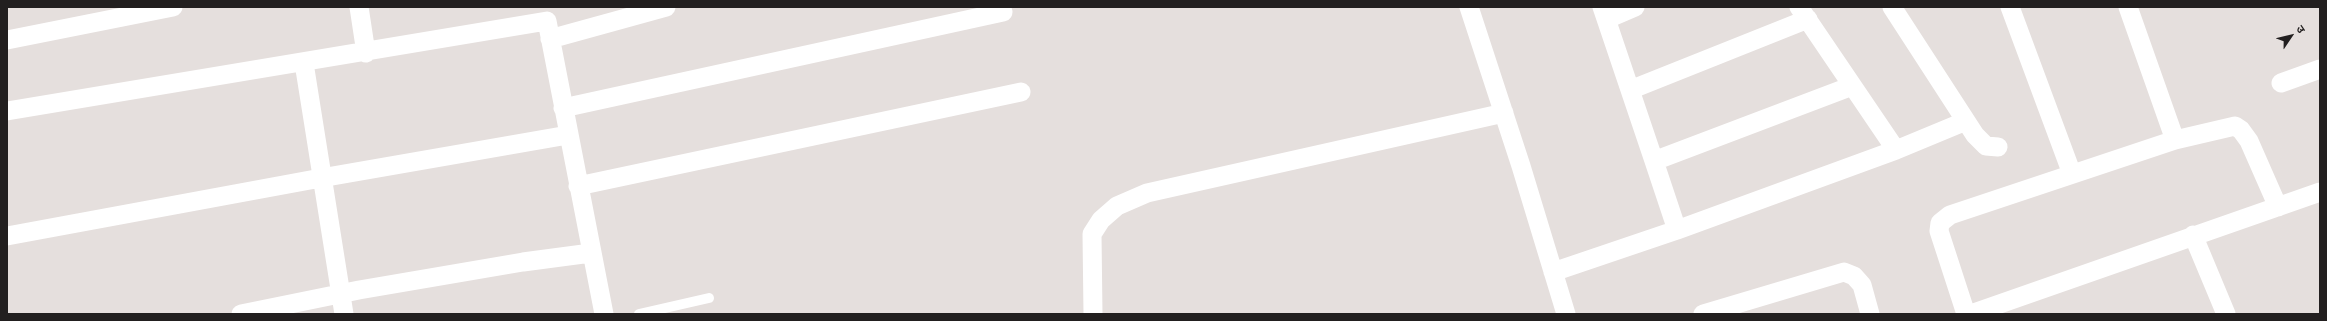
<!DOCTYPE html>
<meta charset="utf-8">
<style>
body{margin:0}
#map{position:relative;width:2327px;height:321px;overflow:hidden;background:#e5dfdd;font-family:"Open Sans","Noto Sans Devanagari",sans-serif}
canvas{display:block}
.frame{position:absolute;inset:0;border:8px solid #221f1f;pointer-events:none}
.north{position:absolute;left:2271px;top:16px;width:40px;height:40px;-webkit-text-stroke:3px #e5dfdd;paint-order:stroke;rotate:55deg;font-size:11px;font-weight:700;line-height:16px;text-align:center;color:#221f1f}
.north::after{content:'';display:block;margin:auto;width:14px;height:18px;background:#221f1f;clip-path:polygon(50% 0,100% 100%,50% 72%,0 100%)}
</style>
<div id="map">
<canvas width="2327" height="321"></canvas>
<div class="frame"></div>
<div class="north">उ</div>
</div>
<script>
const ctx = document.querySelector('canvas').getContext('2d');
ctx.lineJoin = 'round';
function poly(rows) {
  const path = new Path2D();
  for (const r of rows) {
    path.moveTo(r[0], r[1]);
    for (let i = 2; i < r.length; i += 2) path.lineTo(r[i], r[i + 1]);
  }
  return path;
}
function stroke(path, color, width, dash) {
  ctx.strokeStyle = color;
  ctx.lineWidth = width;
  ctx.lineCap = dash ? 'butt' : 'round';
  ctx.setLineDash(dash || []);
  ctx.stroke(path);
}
const lane = poly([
 [639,314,709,298]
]);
const street = poly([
 [359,7,366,53],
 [1469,7,1521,166,1566,314],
 [1602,7,1654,161],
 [1799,7,1896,150],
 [1892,7,1975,135,1986,146,1998,147],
 [2010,7,2072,174],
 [2128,7,2175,140],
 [1607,19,1635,7],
 [550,39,666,7],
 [7,40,173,7],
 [304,63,344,314],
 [2281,83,2320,69],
 [1630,90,1808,19],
 [563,108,1003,12],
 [7,111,547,21,604,314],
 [578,186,1021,92],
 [1677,230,1896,150,1966,121],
 [2193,235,2226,314],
 [7,236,321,178,568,135],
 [1553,272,1677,230,1654,161,1852,86],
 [241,314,359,290,523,262,591,253],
 [1093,314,1092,234,1101,220,1117,206,1147,193,1504,113],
 [1703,314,1844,272,1854,276,1862,285,1870,314],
 [1966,314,1939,231,1940,223,1950,215,2175,140,2235,126,2241,130,2249,141,2278,207],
 [1971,314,2320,192]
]);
stroke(lane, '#fff', 10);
stroke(street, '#fff', 19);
</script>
